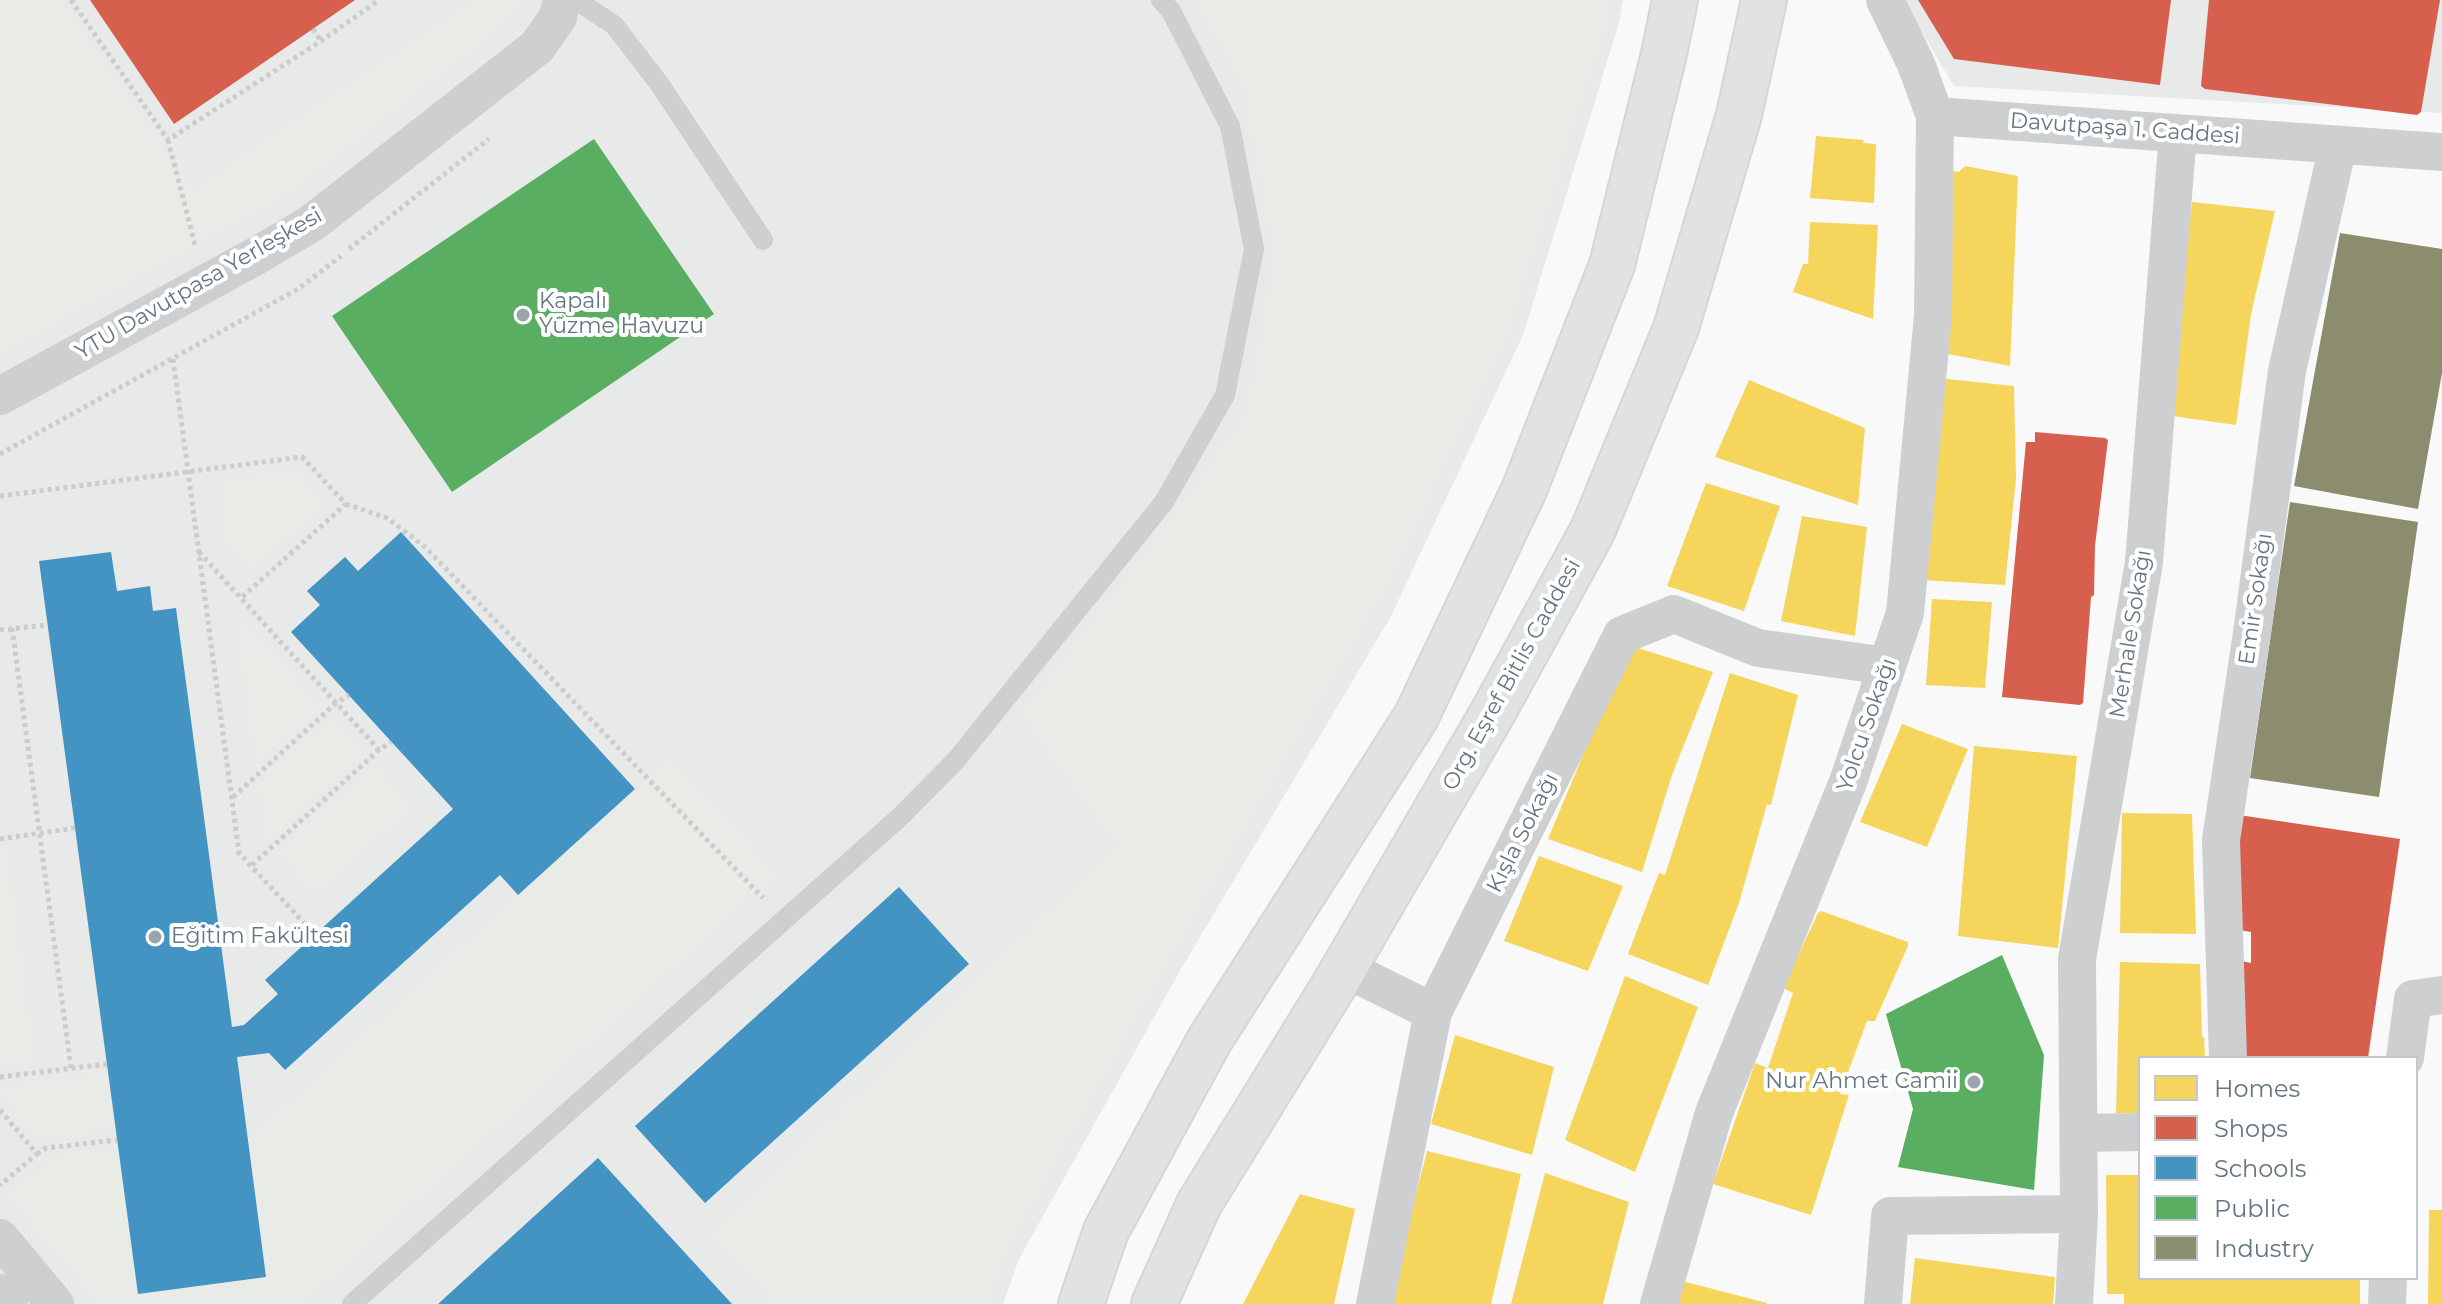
<!DOCTYPE html>
<meta charset="utf-8">
<style>
body{margin:0}
#map{position:relative;width:2442px;height:1304px;overflow:hidden;background:#f9f9f9;font-family:Montserrat,sans-serif}
canvas{display:block}
.legend{position:absolute;left:2138px;top:1056px;width:280px;height:224px;box-sizing:border-box;background:#fff;border:2px solid #c1c8cd;margin:0;padding:10px 14px;list-style:none;font-size:24px;color:#657683}
.legend li{display:flex;align-items:center;gap:16px;height:40px}
.legend b{width:40px;border:2px solid #c1c8cd}
</style>
<div id="map">
<canvas width="2442" height="1304"></canvas>
<ul class="legend">
<li><b style="height:22px;background:#f6d55c"></b>Homes</li>
<li><b style="height:22px;background:#d6604d"></b>Shops</li>
<li><b style="height:22px;background:#4393c3"></b>Schools</li>
<li><b style="height:22px;background:#5aae61"></b>Public</li>
<li><b style="height:22px;background:#8c8c6e"></b>Industry</li>
</ul>
</div>
<script>
const ctx = document.querySelector('canvas').getContext('2d');
ctx.lineJoin = 'round';
function paint(path, color) {
  ctx.fillStyle = color;
  ctx.fill(path, 'evenodd');
}
function poly(rows) {
  const path = new Path2D();
  for (const r of rows) {
    path.moveTo(r[0], r[1]);
    for (let i = 2; i < r.length; i += 2) path.lineTo(r[i], r[i + 1]);
  }
  return path;
}
function stroke(path, color, width, dash) {
  ctx.strokeStyle = color;
  ctx.lineWidth = width;
  ctx.lineCap = dash ? 'butt' : 'round';
  ctx.setLineDash(dash || []);
  ctx.stroke(path);
}
function drawText(font, color, halo, rows, align = 'center') {
  ctx.font = font + ' Montserrat,sans-serif';
  ctx.lineWidth = 8;
  ctx.setLineDash([]);
  ctx.textBaseline = 'middle';
  ctx.strokeStyle = halo;
  ctx.fillStyle = color;
  for (const [text, x, y, turn = 0] of rows) {
    ctx.save();
    ctx.translate(x, y);
    ctx.rotate((+turn || 0) * Math.PI / 180);
    ctx.textAlign = isNaN(turn) ? turn : align;
    if (halo) ctx.strokeText(text, 0, 0);
    ctx.fillText(text, 0, 0);
    ctx.restore();
  }
}
const built = poly([
 [0,0,1623,0,1619,23,1523,335,1390,618,1181,969,1019,1259,1003,1304,0,1304],
 [1903,0,2442,0,2442,113,1954,86]
]);
const green = poly([
 [0,0,60,0,192,192,476,0,522,0,508,20,290,191,0,352],
 [1198,0,1608,0,1605,23,1506,337,1386,586,1202,900,1004,1252,987,1304,776,1304,713,1234,1119,845,1022,715,1176,513,1248,413,1276,259,1245,91],
 [297,472,324,503,253,568,227,539,220,482],
 [237,617,320,707,257,763],
 [331,719,362,754,267,840,260,784],
 [669,759,775,874,301,1304,100,1304,9,1195,54,1158,118,1149,138,1294,266,1277,248,1141],
 [374,766,411,807,316,893,279,852],
 [5,850,33,1060,0,1065,0,851],
 [108,1074,116,1127,37,1137,0,1092,0,1088]
]);
const homes = poly([
 [1816,136,1864,140,1863,143,1876,144,1874,203,1810,198],
 [1965,166,2018,176,2010,366,1938,352,1953,171,1959,172],
 [2192,202,2275,211,2251,314,2236,425,2165,415],
 [1810,222,1878,225,1873,319,1793,292,1803,264,1808,264],
 [1938,378,2014,386,2016,479,2005,585,1923,580],
 [1749,380,1865,428,1858,505,1715,457],
 [1706,483,1780,506,1744,611,1667,586],
 [1802,516,1867,527,1855,636,1781,621],
 [1932,599,1992,602,1985,688,1926,685],
 [1629,645,1713,672,1672,775,1642,872,1548,839],
 [1730,673,1798,695,1771,805,1767,804,1739,903,1708,985,1628,954,1659,873,1665,875],
 [1902,724,1968,749,1927,847,1860,822],
 [1974,746,2077,756,2058,948,1958,936],
 [2122,813,2192,814,2196,934,2120,933],
 [1539,856,1623,886,1588,971,1504,941],
 [1821,911,1908,942,1908,946,1875,1021,1867,1021,1840,1094,1849,1095,1811,1215,1713,1184,1755,1063,1768,1068,1793,993,1783,988,1818,913],
 [2120,962,2200,964,2202,1037,2204,1037,2205,1058,2140,1058,2140,1113,2116,1113],
 [1625,976,1698,1007,1635,1172,1565,1140],
 [1455,1035,1554,1067,1532,1155,1431,1124],
 [1427,1151,1521,1174,1491,1304,1388,1304],
 [1545,1173,1629,1202,1603,1304,1511,1304],
 [2106,1175,2140,1175,2140,1278,2360,1278,2360,1304,2124,1304,2124,1294,2107,1294],
 [1300,1194,1355,1209,1334,1304,1243,1304],
 [2429,1210,2442,1210,2442,1304,2428,1304],
 [1915,1258,2055,1277,2053,1304,1910,1304],
 [1682,1281,1767,1303,1767,1304,1678,1304]
]);
const shops = poly([
 [90,0,355,0,174,124],
 [1918,0,2171,0,2160,85,1954,59],
 [2209,0,2440,0,2421,112,2417,115,2205,89,2201,86],
 [2035,432,2105,438,2108,440,2095,546,2094,595,2091,597,2083,703,2080,705,2002,697,2026,442,2035,442],
 [2239,815,2400,839,2368,1058,2243,1058,2241,961,2251,963,2251,932,2240,930]
]);
const schools = poly([
 [401,532,635,789,518,895,500,875,285,1070,269,1053,237,1057,266,1277,138,1294,39,561,111,552,117,591,150,586,153,611,176,608,232,1027,244,1025,278,994,265,980,453,809,291,632,320,605,307,591,345,557,358,571],
 [899,887,969,964,705,1203,635,1126],
 [598,1158,732,1304,438,1304]
]);
const public = poly([
 [594,139,714,314,452,492,332,316],
 [2002,955,2044,1055,2034,1190,1898,1167,1913,1109,1886,1014]
]);
const industry = poly([
 [2340,233,2442,249,2442,373,2418,509,2294,486],
 [2290,502,2418,522,2379,797,2250,778]
]);
const path = poly([
 [71,0,168,140,321,41,379,0],
 [313,29,321,41],
 [168,140,195,245],
 [349,249,489,139],
 [173,359,239,853,315,935],
 [0,454,298,289,341,256],
 [0,496,302,457,346,504,241,598],
 [346,504,387,518,424,546,763,898],
 [199,552,379,750],
 [12,628,71,1068],
 [0,630,48,625],
 [233,797,336,703,349,695],
 [0,839,75,828],
 [252,865,379,750,391,742],
 [0,1077,107,1064],
 [0,1110,37,1154,0,1185],
 [37,1154,46,1148,117,1140]
]);
const lane = poly([
 [576,0,614,25,658,82,763,240],
 [352,1304,901,816,957,759,1164,502,1225,395,1254,249,1230,126,1171,11,1161,0]
]);
const street = poly([
 [1935,116,2442,152],
 [0,396,256,256,312,223,537,47,558,17,562,0],
 [1344,968,1433,1012],
 [2228,1058,2221,840,2253,626,2287,371,2338,145],
 [2405,1058,2413,999,2442,995],
 [2080,1133,2140,1132],
 [0,1238,55,1304],
 [0,1293,9,1304],
 [1375,1304,1433,1012,1622,635,1674,614,1758,648,1887,666],
 [1659,1304,1714,1113,1848,782,1905,613,1933,316,1935,116,1916,64,1885,0],
 [1883,1304,1890,1216,2079,1214],
 [2074,1304,2079,1214,2077,959,2144,562,2178,133],
 [2387,1304,2388,1278]
]);
const secondary = poly([
 [1081,1304,1106,1231,1209,1041,1416,717,1524,490,1612,265,1664,54,1675,0],
 [1154,1304,1199,1204,1333,987,1492,714,1593,530,1676,328,1739,115,1764,0]
]);
const markers = [
 [523,315,8,"#99a4ac"],
 [155,937,8,"#99a4ac"],
 [1974,1082,8,"#99a4ac"]
];
const streetNames = [
 ["Davutpaşa 1. Caddesi",2125,129,4],
 ["YTU Davutpasa Yerleşkesi",199,284,-30],
 ["Emir Sokağı",2256,599,-82],
 ["Merhale Sokağı",2131,634,-81],
 ["Org. Eşref Bitlis Caddesi",1512,675,-61],
 ["Yolcu Sokağı",1867,725,-71],
 ["Kışla Sokağı",1523,833,-63]
];
const poiNames = [
 ["Kapalı",539,302],
 ["Yüzme Havuzu",539,327],
 ["Eğitim Fakültesi",171,937],
 ["Nur Ahmet Camii",1958,1082,"right"]
];
paint(built, '#e8e9e9');
paint(green, '#e8ebe6');
paint(homes, '#f6d55c');
paint(shops, '#d6604d');
paint(schools, '#4393c3');
paint(public, '#5aae61');
paint(industry, '#8c8c6e');
stroke(secondary, '#d5d6d7', 48);
stroke(path, '#cbcccd', 5, [4, 4]);
stroke(lane, '#cecfd0', 20);
stroke(street, '#cecfd0', 38);
stroke(secondary, '#e1e2e2', 44);
for (const [x, y, r, color] of markers) {
  const dot = new Path2D();
  dot.arc(x, y, r, 0, 2 * Math.PI);
  ctx.fillStyle = color;
  ctx.fill(dot);
  stroke(dot, '#fff', 3);
}
drawText('22px', '#657683', '#fff', streetNames);
drawText('22px', '#657683', '#fff', poiNames, 'left');
</script>
